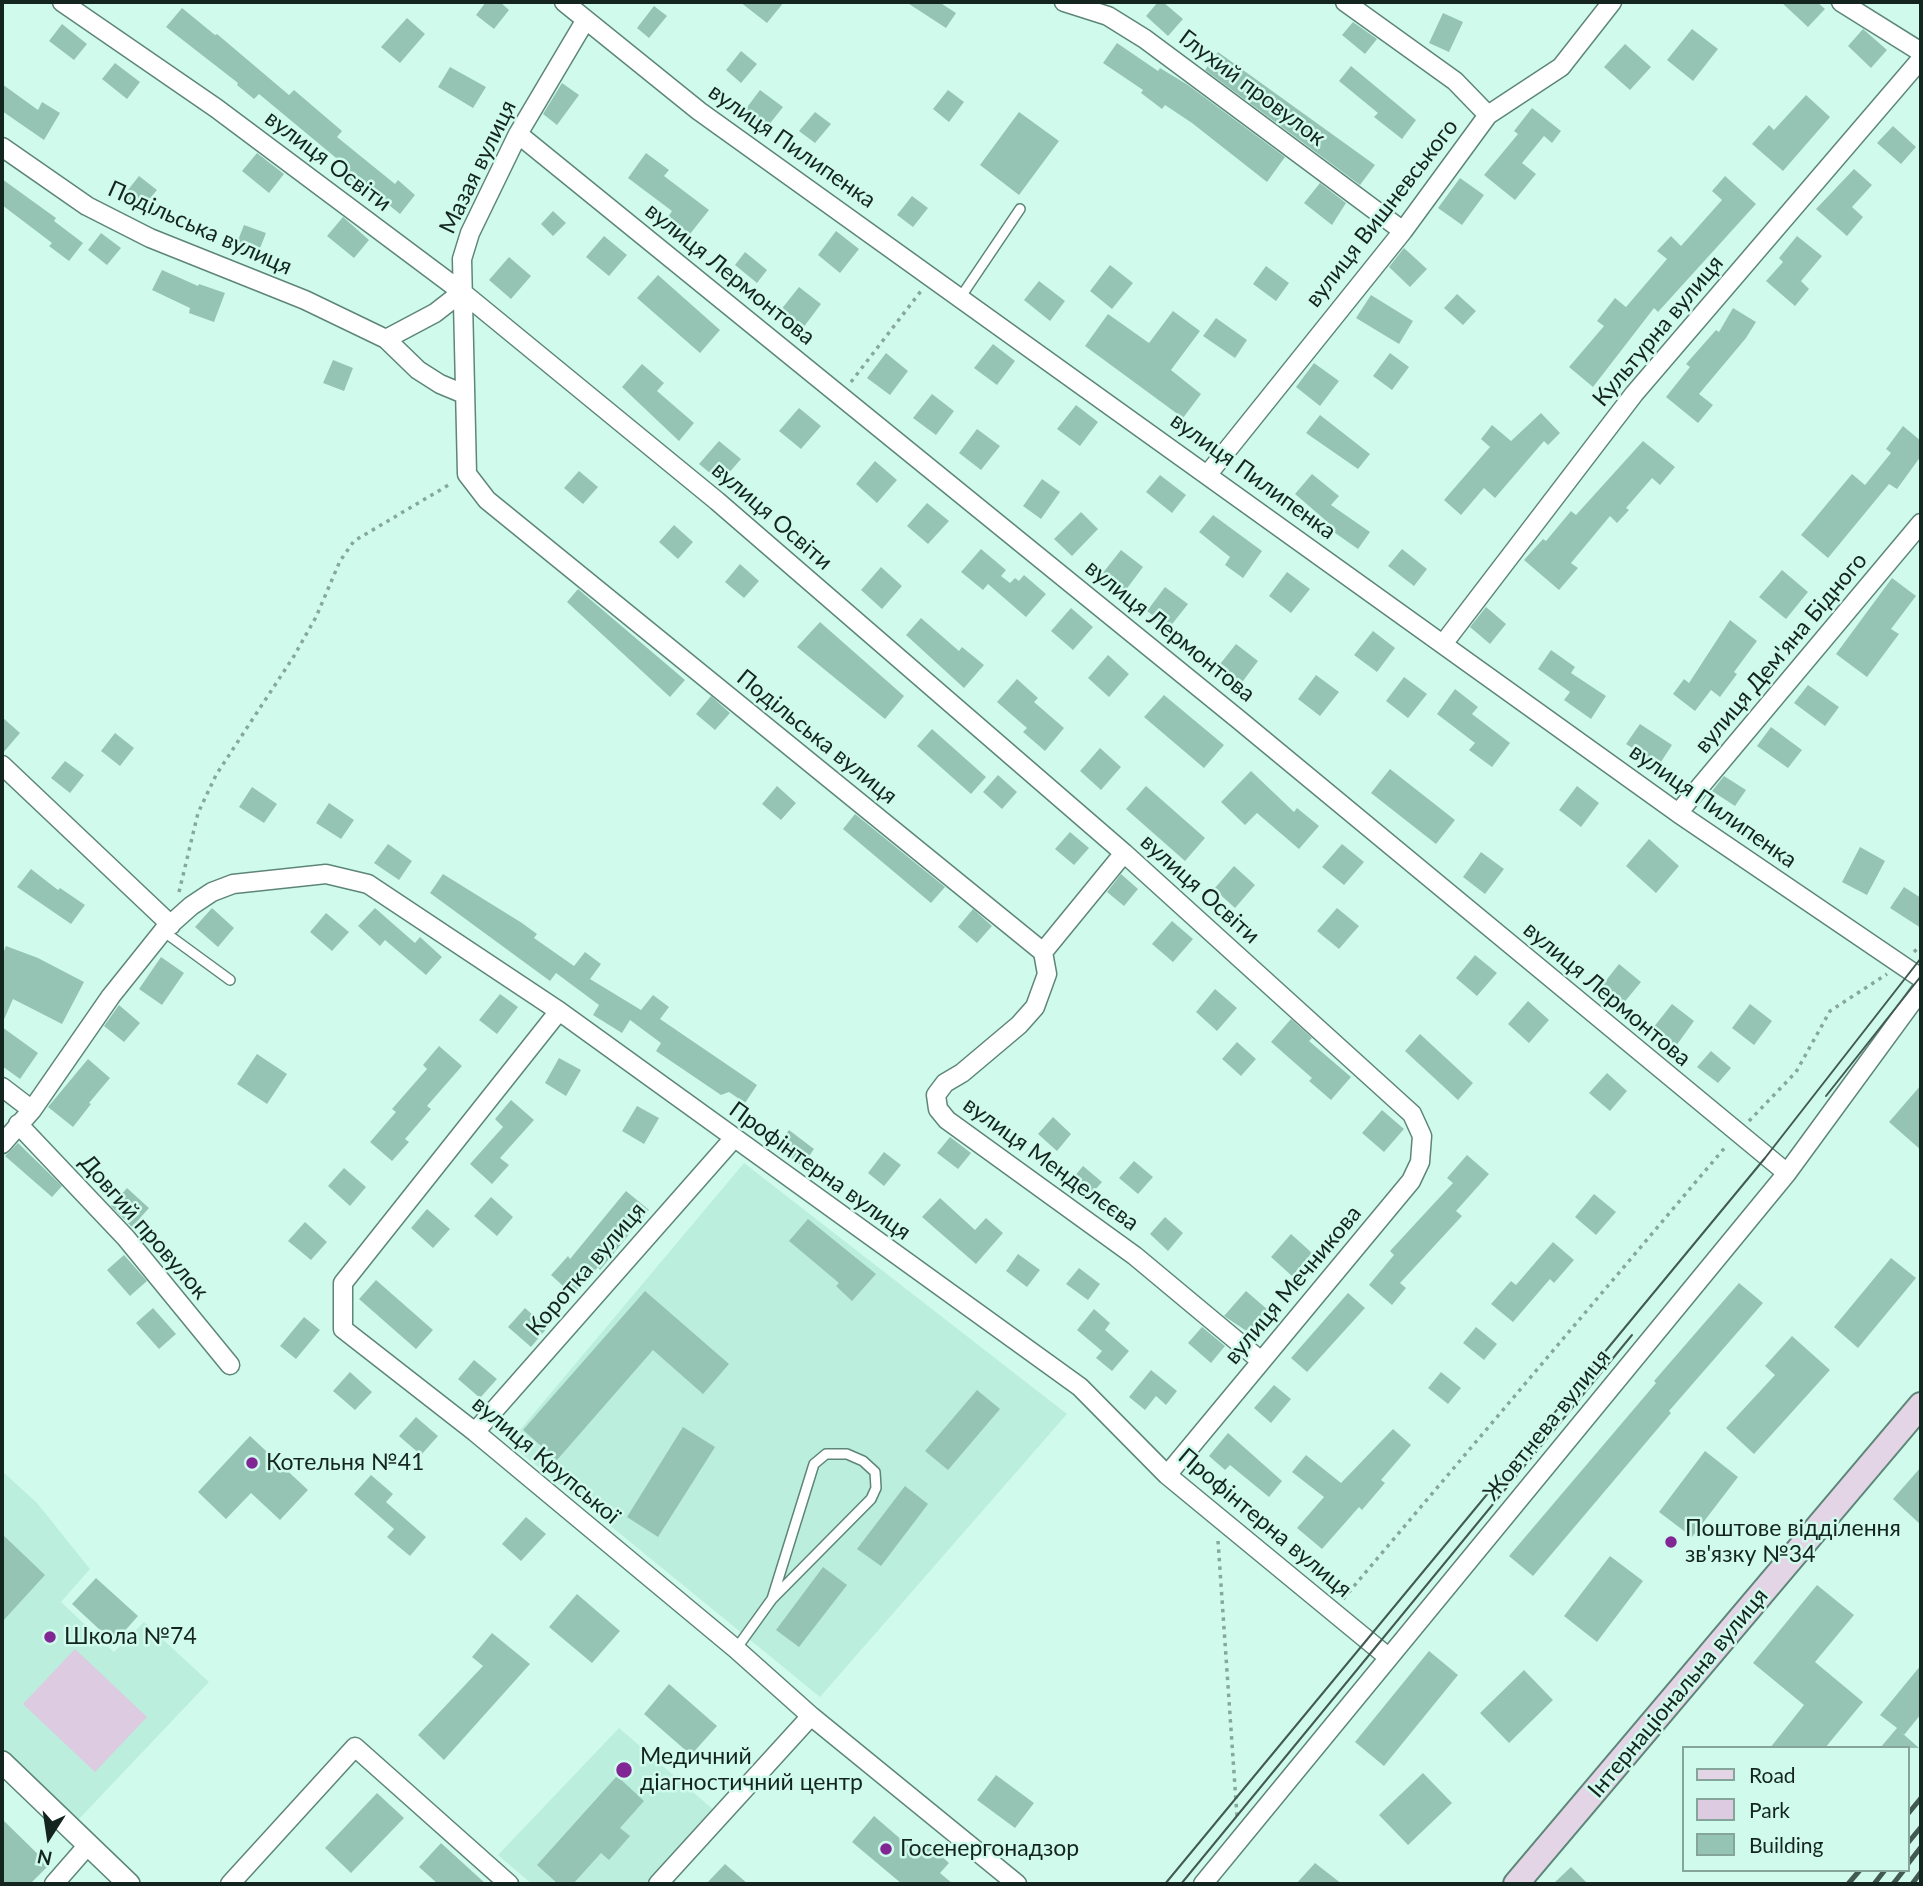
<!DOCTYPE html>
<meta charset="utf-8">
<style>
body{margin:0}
#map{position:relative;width:1923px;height:1886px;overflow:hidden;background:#d0fbec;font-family:Lato,sans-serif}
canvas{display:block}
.frame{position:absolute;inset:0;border:4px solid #14251f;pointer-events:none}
.legend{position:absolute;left:1682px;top:1746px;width:228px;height:126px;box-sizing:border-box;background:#d0fbec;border:2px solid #85a59a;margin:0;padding:9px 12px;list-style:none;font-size:21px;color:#14251f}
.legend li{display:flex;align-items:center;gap:14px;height:35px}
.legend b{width:35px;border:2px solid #85a59a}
.north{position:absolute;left:14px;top:1802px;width:70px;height:70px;-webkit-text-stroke:5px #d0fbec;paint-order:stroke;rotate:192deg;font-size:19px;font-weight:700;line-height:28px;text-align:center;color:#14251f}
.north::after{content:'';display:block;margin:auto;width:24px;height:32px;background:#14251f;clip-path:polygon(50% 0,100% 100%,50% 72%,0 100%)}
</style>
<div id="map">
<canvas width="1923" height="1886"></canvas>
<div class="frame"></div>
<ul class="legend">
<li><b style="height:9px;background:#e3d5e6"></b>Road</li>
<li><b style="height:19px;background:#ddcbe1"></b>Park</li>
<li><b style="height:19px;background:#96c4b4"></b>Building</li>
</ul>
<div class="north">N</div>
</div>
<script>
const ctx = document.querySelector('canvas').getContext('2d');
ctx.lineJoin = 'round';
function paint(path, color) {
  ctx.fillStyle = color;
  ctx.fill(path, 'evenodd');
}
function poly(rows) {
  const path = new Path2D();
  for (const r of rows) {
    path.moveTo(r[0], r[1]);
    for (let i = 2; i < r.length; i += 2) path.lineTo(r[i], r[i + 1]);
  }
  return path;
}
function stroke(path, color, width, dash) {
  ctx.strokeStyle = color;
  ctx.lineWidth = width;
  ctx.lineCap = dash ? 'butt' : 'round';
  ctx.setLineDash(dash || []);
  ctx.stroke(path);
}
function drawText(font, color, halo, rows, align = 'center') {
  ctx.font = font + ' Lato,sans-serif';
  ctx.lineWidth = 5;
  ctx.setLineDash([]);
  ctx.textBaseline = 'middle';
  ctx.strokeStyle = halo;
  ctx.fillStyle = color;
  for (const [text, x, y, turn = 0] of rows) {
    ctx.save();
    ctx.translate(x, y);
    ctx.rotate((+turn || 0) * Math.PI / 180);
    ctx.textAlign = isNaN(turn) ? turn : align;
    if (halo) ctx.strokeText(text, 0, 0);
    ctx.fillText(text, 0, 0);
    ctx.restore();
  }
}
const built = poly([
 [744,1163,1067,1414,820,1697,509,1443],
 [2,1471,37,1503,90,1569,61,1602,114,1652,144,1622,209,1682,78,1820,2,1748],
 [619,1728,716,1812,647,1884,532,1884,498,1855]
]);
const green = poly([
 [75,1649,147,1717,95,1772,23,1704]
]);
const building = poly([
 [486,2,500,2,509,10,494,29,476,15],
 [740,2,784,2,767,23],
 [906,2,939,2,956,13,946,28],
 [1158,2,1163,2,1183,19,1168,36,1146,16],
 [1781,2,1817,2,1825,9,1808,27],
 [654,6,667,16,649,38,637,28],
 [182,8,215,35,217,34,289,95,294,90,342,131,337,137,395,184,398,180,415,195,400,214,363,184,360,187,342,173,347,167,259,94,254,99,237,85,238,83,166,27],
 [1443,13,1463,22,1449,52,1429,43],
 [407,18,425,34,400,63,381,47],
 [1353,22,1377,39,1365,54,1342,35],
 [62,24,87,44,74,60,49,41],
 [1692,29,1718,49,1693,81,1667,60],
 [1863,29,1887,50,1871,68,1848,46],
 [1117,43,1158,71,1160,68,1188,85,1285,157,1267,182,1192,123,1165,105,1162,109,1141,93,1143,90,1103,63],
 [1625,44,1651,67,1630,90,1604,67],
 [741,51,757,64,741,83,726,70],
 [1218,52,1375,165,1360,185,1205,70],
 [115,63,140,82,127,99,102,79],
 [1351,66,1416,120,1402,139,1374,117,1378,113,1339,81],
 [450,67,486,87,473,108,438,87],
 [562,83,579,95,557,125,543,114],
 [2,84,38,110,42,102,60,113,44,140,2,111],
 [760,90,783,107,764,131,742,114],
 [948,90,964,102,949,122,933,109],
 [1806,95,1830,117,1783,171,1752,144,1769,125,1774,130],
 [1532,108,1561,131,1552,143,1544,136,1522,163,1536,174,1515,200,1484,175,1518,134,1514,131],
 [815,112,831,124,815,143,799,131],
 [1019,112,1059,141,1019,195,980,165],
 [1893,126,1916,147,1901,164,1877,143],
 [257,153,284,174,269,193,242,171],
 [646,153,669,170,664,176,709,210,690,234,668,217,672,211,628,178],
 [1854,169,1872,185,1852,207,1863,217,1847,236,1816,209],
 [139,176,157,190,141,209,124,195],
 [1725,176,1756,204,1658,312,1654,308,1593,387,1569,367,1604,326,1597,321,1615,298,1626,307,1667,259,1657,251,1671,236,1681,246,1722,200,1712,191],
 [1460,178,1484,195,1462,225,1438,208],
 [2,179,56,218,54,221,83,243,69,261,49,246,52,243,2,205],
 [1320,183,1346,203,1332,225,1304,203],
 [912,196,928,208,913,227,897,215],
 [553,211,566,223,553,236,541,224],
 [343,217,369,240,354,258,327,236],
 [244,225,266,233,257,256,235,248],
 [836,231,859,249,840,273,818,255],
 [101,233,121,248,107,265,88,250],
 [604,236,627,255,609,276,586,257],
 [1797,236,1822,256,1801,281,1809,289,1795,306,1766,281,1783,262,1779,258],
 [1404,248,1427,269,1410,287,1389,267],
 [745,252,767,270,757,283,735,265],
 [509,257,531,276,511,299,489,280],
 [1110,265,1133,283,1112,309,1090,291],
 [1266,266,1289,283,1276,301,1253,284],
 [162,270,198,286,199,284,225,293,214,322,189,313,190,308,152,290],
 [658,275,720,330,700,353,637,298],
 [1039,281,1065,301,1050,321,1024,300],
 [799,287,821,304,803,328,780,311],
 [1457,294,1476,311,1463,325,1444,308],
 [1371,295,1413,321,1399,344,1356,318],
 [1733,308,1756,322,1746,338,1699,394,1713,405,1698,423,1666,397,1690,367,1686,364,1716,330,1719,332],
 [1173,311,1200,331,1171,370,1201,394,1183,418,1085,346,1108,314,1149,343],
 [1216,318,1247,340,1235,358,1203,336],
 [993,344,1015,361,997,385,974,368],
 [886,353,908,371,890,395,867,378],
 [1390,353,1409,367,1392,390,1373,376],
 [333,360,353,368,344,391,323,383],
 [1314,363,1339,381,1320,406,1296,387],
 [642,364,664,383,657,391,694,423,679,441,622,387],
 [932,394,954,411,936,435,913,418],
 [1076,405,1098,422,1080,446,1057,429],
 [799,408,821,426,801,449,779,431],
 [1541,413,1560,433,1548,445,1544,441,1495,498,1484,488,1461,515,1444,500,1490,447,1481,439,1492,425,1511,441],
 [1320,415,1370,454,1358,469,1306,433],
 [1903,426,1921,441,1921,456,1897,489,1889,484,1828,558,1801,535,1852,474,1865,485,1891,453,1886,449],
 [977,429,1000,446,981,470,959,453],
 [719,441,741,459,721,482,699,464],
 [1643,441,1675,467,1660,485,1652,478,1626,508,1629,510,1617,523,1610,516,1571,563,1578,568,1559,590,1524,560,1543,539,1546,541,1571,511,1576,515],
 [875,461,897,480,877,503,856,484],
 [579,471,598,487,583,504,564,488],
 [1312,474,1339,496,1331,505,1370,532,1358,549,1328,528,1331,525,1295,494],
 [1160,475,1186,495,1172,513,1146,492],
 [1042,479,1060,492,1041,519,1023,506],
 [927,503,949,521,928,544,907,526],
 [1081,512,1098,529,1072,556,1054,539],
 [1213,515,1262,551,1243,578,1225,565,1230,557,1199,532],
 [674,525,693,542,678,559,659,542],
 [981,549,1006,570,1001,576,1010,583,1015,578,1019,581,1024,575,1046,594,1026,617,988,584,983,590,961,572],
 [1402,549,1427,569,1414,586,1388,566],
 [1121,550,1143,567,1125,591,1102,574],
 [740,564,759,581,744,598,725,582],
 [881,567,902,586,882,609,861,590],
 [1782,570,1808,592,1786,619,1759,597],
 [1287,572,1310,589,1291,613,1269,596],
 [1892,578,1916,596,1891,629,1899,634,1867,677,1836,654],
 [1165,587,1188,604,1169,628,1147,611],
 [578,589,685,680,670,697,567,602],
 [1486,607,1506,624,1490,644,1470,627],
 [1071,608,1093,627,1073,650,1051,631],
 [921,618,959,651,962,647,984,665,964,688,906,635],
 [1730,620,1757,641,1734,672,1737,674,1720,697,1711,690,1695,711,1673,694,1684,679,1689,683],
 [820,622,904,696,885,719,797,647],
 [1373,631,1395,648,1377,672,1354,655],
 [1236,644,1258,661,1240,685,1217,668],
 [1551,650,1575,667,1571,673,1606,696,1591,719,1564,700,1570,692,1538,669],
 [1108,655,1129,674,1109,697,1088,678],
 [1316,675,1339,692,1320,716,1298,699],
 [1404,677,1427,694,1408,718,1386,701],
 [1017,679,1038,698,1034,702,1064,728,1045,751,1023,732,1027,728,997,702],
 [1808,685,1839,707,1825,726,1794,703],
 [1455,689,1478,707,1472,714,1510,743,1492,767,1469,750,1475,743,1437,714],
 [1164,695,1224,745,1204,768,1144,717],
 [711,696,730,713,715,730,696,714],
 [2,717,20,733,2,754],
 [1640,724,1672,745,1659,765,1626,744],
 [1771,727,1802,750,1788,768,1757,746],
 [932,729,986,777,971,794,917,746],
 [115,733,134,748,120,766,101,751],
 [1100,748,1121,767,1101,790,1080,771],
 [65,761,84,775,70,793,51,778],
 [1390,769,1455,820,1436,844,1371,793],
 [1251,771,1294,812,1297,808,1319,826,1299,849,1257,813,1245,825,1221,802],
 [998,775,1017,792,1002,809,983,792],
 [1724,776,1746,790,1735,806,1712,791],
 [777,786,796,803,781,820,762,804],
 [1146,786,1205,838,1185,861,1126,809],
 [1577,786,1599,803,1581,827,1559,810],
 [252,787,277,804,264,823,239,807],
 [329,803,354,820,341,839,316,823],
 [855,814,945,887,931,903,843,829],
 [1070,832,1089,848,1074,865,1055,849],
 [1649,839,1679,866,1656,893,1626,866],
 [388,844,412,861,399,880,374,863],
 [1342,844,1364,862,1344,885,1322,867],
 [1860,847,1885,861,1867,895,1842,882],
 [1481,852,1504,869,1485,894,1463,877],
 [1234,866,1255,885,1235,908,1214,889],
 [31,869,58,890,60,888,85,905,71,924,17,887],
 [443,874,522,923,537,934,534,938,574,966,585,952,601,964,590,979,641,1010,653,995,669,1007,660,1019,757,1085,745,1103,729,1092,721,1095,656,1051,661,1043,630,1020,622,1033,593,1015,599,1005,556,973,550,981,430,893],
 [1121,874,1138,889,1124,906,1107,892],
 [1904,887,1921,898,1921,928,1890,908],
 [212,908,234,928,218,947,195,927],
 [375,908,415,943,420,937,442,957,426,975,385,940,380,946,358,926],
 [1337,908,1359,926,1339,949,1317,931],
 [973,909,992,926,977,943,958,927],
 [326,913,349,932,332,951,310,932],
 [1172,921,1193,939,1173,962,1152,944],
 [6,946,38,958,84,982,62,1024,13,999,2,1024,2,956],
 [1475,955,1497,973,1477,996,1456,978],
 [161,957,184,973,162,1005,139,989],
 [1619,964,1641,982,1622,1005,1600,988],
 [1215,989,1237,1008,1217,1031,1196,1012],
 [500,994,518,1007,497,1034,479,1020],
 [1528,1001,1549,1020,1529,1043,1508,1024],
 [1672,1004,1694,1021,1676,1046,1653,1028],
 [1750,1004,1772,1021,1754,1045,1732,1028],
 [119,1005,140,1023,124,1042,104,1026],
 [1291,1019,1312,1038,1309,1041,1351,1077,1331,1100,1309,1081,1312,1078,1271,1042],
 [2,1027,38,1053,20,1079,2,1066],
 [1420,1034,1473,1083,1458,1100,1405,1051],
 [1237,1042,1256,1059,1241,1076,1222,1059],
 [439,1046,462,1066,427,1106,431,1109,405,1139,409,1142,392,1161,370,1142,396,1112,392,1109,427,1069,423,1065],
 [1711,1051,1731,1068,1718,1083,1697,1067],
 [257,1054,287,1074,267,1104,237,1084],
 [559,1058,581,1070,566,1096,545,1083],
 [88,1059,110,1078,89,1103,91,1104,73,1127,48,1107],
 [1607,1073,1627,1091,1610,1111,1589,1093],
 [1921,1085,1921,1150,1889,1122],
 [511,1100,534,1120,500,1158,509,1165,492,1184,470,1164,503,1127,495,1119],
 [637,1106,659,1118,644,1144,622,1131],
 [1382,1110,1404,1129,1384,1152,1362,1133],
 [1053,1117,1071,1134,1057,1151,1038,1134],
 [789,1130,814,1149,802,1166,777,1147],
 [950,1137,971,1153,958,1169,937,1153],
 [18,1143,62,1186,52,1197,5,1156],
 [884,1152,901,1165,884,1186,868,1173],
 [1467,1155,1489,1174,1456,1211,1462,1216,1400,1283,1406,1288,1392,1305,1369,1285,1394,1255,1390,1251,1453,1183,1447,1178],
 [1134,1161,1153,1177,1138,1194,1119,1178],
 [1083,1166,1102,1182,1087,1199,1069,1183],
 [344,1168,366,1187,350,1206,328,1186],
 [127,1188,149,1208,132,1227,111,1206],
 [626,1191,649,1210,600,1270,598,1267,573,1295,551,1275,568,1256,570,1259],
 [1594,1194,1616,1212,1596,1235,1575,1217],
 [491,1197,513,1217,497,1236,474,1216],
 [940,1198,975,1230,986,1218,1003,1233,976,1264,922,1217],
 [427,1209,450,1229,433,1248,411,1228],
 [1165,1217,1183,1233,1168,1251,1150,1234],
 [808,1219,876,1274,852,1301,836,1286,839,1283,789,1241],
 [305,1222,327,1242,311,1260,288,1241],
 [1291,1234,1312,1253,1292,1276,1271,1257],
 [1553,1242,1574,1260,1554,1283,1550,1279,1513,1322,1491,1304,1511,1281,1516,1285],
 [1018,1254,1040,1270,1027,1287,1006,1271],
 [124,1255,147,1281,130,1296,107,1270],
 [1891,1258,1916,1278,1858,1348,1834,1327],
 [1079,1268,1100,1284,1088,1300,1066,1284],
 [376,1280,433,1330,416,1349,359,1299],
 [1739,1283,1763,1303,1669,1411,1671,1413,1533,1576,1509,1556,1656,1383,1654,1381],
 [645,1291,729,1364,703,1394,653,1350,557,1460,523,1430],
 [1246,1291,1268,1310,1248,1332,1224,1316],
 [1348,1293,1365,1308,1307,1372,1291,1358],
 [153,1308,176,1334,159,1349,136,1323],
 [525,1308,547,1328,531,1347,508,1327],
 [1094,1309,1110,1323,1105,1330,1129,1351,1112,1371,1096,1358,1102,1351,1077,1330],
 [304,1317,320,1330,296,1359,280,1346],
 [1202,1327,1225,1346,1211,1363,1188,1343],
 [1476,1327,1497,1344,1484,1360,1463,1343],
 [1792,1336,1830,1370,1754,1454,1726,1428,1775,1375,1765,1366],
 [474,1360,497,1379,480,1398,458,1379],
 [1151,1370,1177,1391,1166,1405,1156,1396,1145,1410,1129,1397],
 [350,1372,372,1392,355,1410,333,1391],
 [1441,1372,1461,1388,1448,1404,1428,1388],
 [1274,1385,1291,1399,1271,1423,1254,1408],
 [977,1390,1000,1409,948,1470,925,1451],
 [416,1417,438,1436,421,1455,399,1436],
 [683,1427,715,1447,658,1537,627,1517],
 [1393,1429,1411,1445,1381,1480,1385,1483,1362,1510,1359,1507,1322,1549,1297,1528,1324,1497,1292,1472,1306,1455,1341,1483],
 [1228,1433,1282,1481,1269,1497,1230,1465,1225,1470,1209,1456],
 [250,1436,308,1490,280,1520,251,1493,226,1519,198,1492],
 [1705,1451,1738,1477,1692,1537,1659,1512],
 [1921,1467,1921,1525,1893,1499],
 [371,1475,393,1494,386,1502,426,1537,410,1556,387,1537,394,1529,354,1494],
 [905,1486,928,1504,881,1566,857,1549],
 [526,1517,546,1534,521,1561,502,1544],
 [2,1534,45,1575,2,1622],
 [1610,1556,1643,1581,1597,1642,1564,1616],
 [823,1567,847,1585,799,1647,776,1630],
 [96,1578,138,1616,114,1643,72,1604],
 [1817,1585,1854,1615,1815,1662,1863,1702,1825,1748,1770,1748,1804,1705,1753,1663],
 [577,1594,620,1631,592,1663,549,1627],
 [492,1633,530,1664,444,1760,418,1735,483,1666,472,1657],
 [1429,1651,1458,1675,1384,1766,1355,1742],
 [1921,1665,1921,1714,1904,1735,1901,1732,1919,1748,1880,1748,1897,1728,1880,1715],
 [1524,1670,1553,1700,1509,1743,1480,1713],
 [669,1684,717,1726,691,1755,644,1714],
 [1423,1773,1452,1803,1408,1845,1379,1815],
 [996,1775,1034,1803,1015,1828,977,1800],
 [617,1776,644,1801,620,1828,630,1836,609,1860,601,1853,573,1884,558,1884,537,1865],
 [377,1793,404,1818,351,1873,325,1848],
 [874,1816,918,1854,927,1843,949,1863,940,1873,953,1884,902,1884,852,1842],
 [2,1819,49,1865,30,1884,2,1884],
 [441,1843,486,1884,438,1884,419,1867],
 [1315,1863,1342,1884,1296,1884],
 [725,1864,748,1884,706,1884],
 [1571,1867,1588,1884,1553,1884]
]);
const path = poly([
 [851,382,921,291],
 [179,892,198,813,216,775,294,656,316,617,340,561,354,541,452,483],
 [1914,952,1921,945],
 [1749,1121,1796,1072,1830,1011,1887,974],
 [1218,1541,1237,1816],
 [1343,1599,1727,1145]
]);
const service = poly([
 [960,298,1020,209],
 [163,931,230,980],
 [736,1649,772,1599,871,1499,876,1488,875,1472,863,1461,847,1454,826,1454,814,1464,772,1599]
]);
const minor = poly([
 [62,2,216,108,462,292,717,501,1124,853,1412,1114,1422,1136,1420,1162,1411,1181,1167,1475],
 [564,2,699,111,1678,813,1921,978],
 [1064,2,1108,16,1145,39,1403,231],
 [1345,2,1455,81,1488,115],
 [1841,2,1921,52],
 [585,21,518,134,470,233,462,259,467,474,487,500,1043,952,1124,853],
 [518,134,1238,719,1787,1173],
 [2,147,87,206,150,238,305,300,386,339,418,370,440,384,464,394],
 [386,339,435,313,462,292],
 [1208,474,1403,231,1488,115,1561,67,1612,2],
 [1443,644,1634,394,1921,59],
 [2,765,171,925],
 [1678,813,1921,523],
 [1043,952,1047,974,1035,1007,1019,1025,962,1073,945,1083,936,1095,938,1109,947,1120,1135,1256,1261,1361],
 [559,1011,343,1283,343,1329,475,1432,736,1649,811,1716,1017,1884],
 [2,1087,32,1110],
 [18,1124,126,1238,230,1365],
 [2,1144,32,1110,111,996,163,931,191,906,212,892,233,884,326,874,368,884,559,1011,1080,1387,1167,1475,1388,1657],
 [475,1432,734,1138],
 [54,1884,88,1845],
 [230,1884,355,1747,509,1884],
 [658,1884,811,1716],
 [1203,1884,1787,1173,1921,990]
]);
const tertiary = poly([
 [2,1762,129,1884]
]);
const secondary = poly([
 [1516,1884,1921,1405]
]);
const tram = poly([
 [1826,1096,1921,976],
 [1165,1884,1765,1158,1921,958],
 [1181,1884,1632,1335]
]);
const rail = poly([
 [1907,1815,1921,1798],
 [1907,1844,1921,1827],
 [1907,1865,1921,1847],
 [1848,1884,1860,1870],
 [1874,1884,1885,1870],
 [1893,1884,1904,1870],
 [1912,1884,1921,1872]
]);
const markers = [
 [252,1463,7,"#812794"],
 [1671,1542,7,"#812794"],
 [50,1637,7,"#812794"],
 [624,1770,9,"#812794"],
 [886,1849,7,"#812794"]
];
const streetNames = [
 ["Глухий провулок",1252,88,37],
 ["вулиця Пилипенка",792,146,35],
 ["вулиця Освіти",328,161,37],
 ["Мазая вулиця",478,167,-64],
 ["вулиця Вишневського",1382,213,-52],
 ["Подільська вулиця",200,228,24],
 ["вулиця Лермонтова",730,274,39],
 ["Культурна вулиця",1658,331,-50],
 ["вулиця Пилипенка",1253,476,36],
 ["вулиця Освіти",772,516,41],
 ["вулиця Лермонтова",1170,631,39],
 ["вулиця Дем'яна Бідного",1781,653,-50],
 ["Подільська вулиця",817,737,39],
 ["вулиця Пилипенка",1713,806,35],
 ["вулиця Освіти",1200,889,42],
 ["вулиця Лермонтова",1607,994,40],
 ["вулиця Менделєєва",1051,1164,36],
 ["Профінтерна вулиця",820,1171,36],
 ["Довгий провулок",144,1227,49],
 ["Коротка вулиця",586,1269,-49],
 ["вулиця Мечникова",1293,1285,-50],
 ["Жовтнева вулиця",1547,1425,-51],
 ["вулиця Крупської",546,1460,40],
 ["Профінтерна вулиця",1265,1523,40],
 ["Інтернаціональна вулиця",1678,1693,-50]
];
const poiNames = [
 ["Котельня №41",266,1463],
 ["Поштове відділення",1685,1529],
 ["зв'язку №34",1685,1555],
 ["Школа №74",64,1637],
 ["Медичний",640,1757],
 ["діагностичний центр",640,1783],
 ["Госенергонадзор",900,1849]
];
paint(built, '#bbeedc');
paint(green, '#ddcbe1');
paint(building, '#96c4b4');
stroke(service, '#5e8678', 12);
stroke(minor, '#5e8678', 21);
stroke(tertiary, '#5e8678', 24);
stroke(secondary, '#5e8678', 28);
stroke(path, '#86a79b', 3.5, [3.5, 5]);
stroke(service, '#fff', 9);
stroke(minor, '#fff', 18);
stroke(tertiary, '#fff', 21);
stroke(secondary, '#e3d5e6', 24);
stroke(tram, '#425a51', 2);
stroke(rail, '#425a51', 5);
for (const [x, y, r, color] of markers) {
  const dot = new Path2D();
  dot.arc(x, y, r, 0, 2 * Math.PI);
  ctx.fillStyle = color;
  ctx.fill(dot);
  stroke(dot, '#d0fbec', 2.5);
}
drawText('23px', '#14251f', '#d0fbec', streetNames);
drawText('23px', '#14251f', '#d0fbec', poiNames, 'left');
</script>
